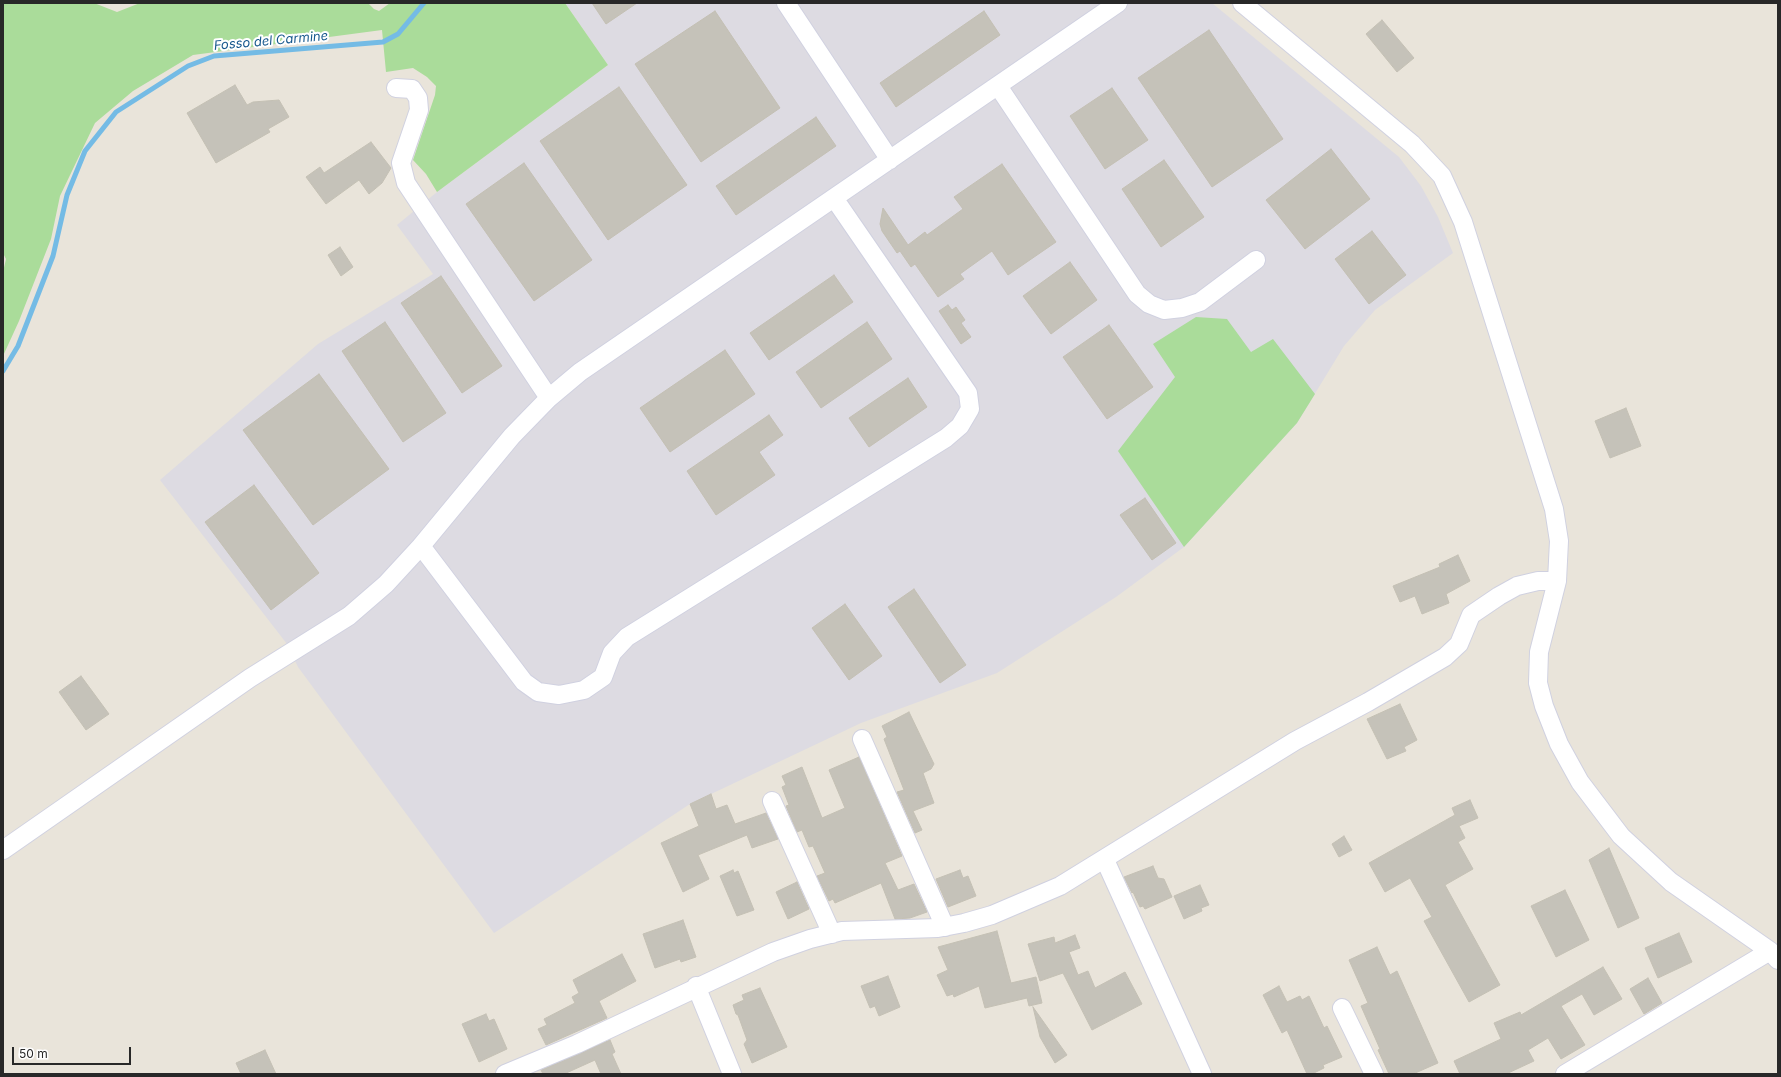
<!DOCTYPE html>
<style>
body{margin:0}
#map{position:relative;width:1781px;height:1077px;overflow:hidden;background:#e9e4da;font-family:Inter,sans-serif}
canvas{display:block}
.frame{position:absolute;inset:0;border:4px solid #282828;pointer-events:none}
.scale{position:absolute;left:12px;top:1047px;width:119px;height:18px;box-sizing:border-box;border:2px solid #282828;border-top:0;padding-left:5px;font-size:12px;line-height:14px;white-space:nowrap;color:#282828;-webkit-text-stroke:3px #fff;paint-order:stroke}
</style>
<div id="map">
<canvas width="1781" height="1077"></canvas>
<div class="frame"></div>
<div class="scale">50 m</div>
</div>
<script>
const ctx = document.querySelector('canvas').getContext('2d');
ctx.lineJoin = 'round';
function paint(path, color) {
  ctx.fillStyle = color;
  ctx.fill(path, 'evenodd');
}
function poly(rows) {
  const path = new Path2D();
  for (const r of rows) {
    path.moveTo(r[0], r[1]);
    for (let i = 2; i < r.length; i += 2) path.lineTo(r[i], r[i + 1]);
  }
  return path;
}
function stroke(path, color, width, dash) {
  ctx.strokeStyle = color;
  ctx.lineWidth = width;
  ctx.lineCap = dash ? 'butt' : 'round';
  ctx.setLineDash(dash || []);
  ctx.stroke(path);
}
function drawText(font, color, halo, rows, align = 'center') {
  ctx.font = font + ' Inter,sans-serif';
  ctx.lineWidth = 4;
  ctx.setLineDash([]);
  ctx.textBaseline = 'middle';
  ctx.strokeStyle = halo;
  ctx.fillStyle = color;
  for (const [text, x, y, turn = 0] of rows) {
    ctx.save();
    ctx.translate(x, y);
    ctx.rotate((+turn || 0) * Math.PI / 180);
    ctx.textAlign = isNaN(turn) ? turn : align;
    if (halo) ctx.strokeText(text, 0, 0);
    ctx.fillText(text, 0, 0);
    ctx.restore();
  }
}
const industrial = poly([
 [565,3,1212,3,1399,157,1421,186,1438,217,1453,253,1375,310,1344,346,1297,423,1184,547,1116,597,997,673,861,723,690,804,494,933,298,667,287,644,160,480,318,344,433,274,397,225,437,192,608,65]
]);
const green = poly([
 [3,3,94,3,117,12,140,3,368,3,374,9,379,11,390,3,565,3,608,65,437,192,426,174,413,160,435,95,436,86,427,77,413,68,386,72,382,30,193,55,133,91,95,123,60,196,51,239,19,321,3,356,3,272,6,259,3,253],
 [1196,317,1227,319,1251,352,1273,339,1315,394,1297,423,1184,547,1118,451,1175,377,1153,344]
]);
const stream = poly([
 [3,371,18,346,53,256,67,195,85,151,116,112,188,66,214,56,383,42,398,34,424,3]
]);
const building = poly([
 [592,3,637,3,606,24,592,3],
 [715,11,780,108,701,162,635,64,715,11],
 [984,11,1000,35,896,107,880,83,984,11],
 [1382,20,1414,58,1397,72,1366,34,1382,20],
 [1209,30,1283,139,1212,187,1138,78,1209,30],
 [235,85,247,105,253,102,279,100,289,117,268,129,270,132,216,163,187,113,235,85],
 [619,87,687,185,608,240,540,141,619,87],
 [1112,88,1148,140,1105,169,1070,116,1112,88],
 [816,117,836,146,736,215,716,186,816,117],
 [371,142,391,168,382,183,369,194,359,180,326,204,306,177,320,167,324,173,371,142],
 [1331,149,1370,199,1305,249,1266,200,1331,149],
 [1164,160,1204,217,1161,247,1122,189,1164,160],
 [524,163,592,260,534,301,466,204,524,163],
 [1002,164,1056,242,1008,275,992,251,960,274,964,279,938,297,915,264,911,267,900,251,897,253,882,231,880,224,883,208,908,245,925,232,927,235,963,209,954,197,1002,164],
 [1372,231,1406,275,1369,304,1335,259,1372,231],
 [340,247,353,267,341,276,328,255,340,247],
 [1070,262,1097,300,1051,334,1023,296,1070,262],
 [834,275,853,302,769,360,750,333,834,275],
 [441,276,502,366,462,393,401,303,441,276],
 [948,305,952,310,956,307,965,320,961,323,971,337,961,344,939,311,948,305],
 [385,322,446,413,403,442,342,351,385,322],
 [867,322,892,359,821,408,796,372,867,322],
 [1109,325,1153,387,1107,419,1063,357,1109,325],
 [725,350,755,394,670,452,640,408,725,350],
 [319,374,389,469,313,525,243,430,319,374],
 [908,378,927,407,869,447,849,418,908,378],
 [1626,408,1641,446,1610,458,1595,421,1626,408],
 [769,415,783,435,759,452,775,475,716,515,687,471,769,415],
 [254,485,319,573,271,610,205,522,254,485],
 [1145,498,1176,543,1152,560,1120,515,1145,498],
 [1458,555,1470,581,1446,594,1449,603,1422,614,1415,596,1400,602,1393,586,1440,567,1439,564,1458,555],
 [914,589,966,665,940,683,888,607,914,589],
 [845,604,882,656,849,680,812,628,845,604],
 [81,676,109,714,86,730,59,692,81,676],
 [1400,704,1417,740,1404,747,1406,751,1387,759,1367,719,1400,704],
 [909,712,934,764,931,769,923,773,934,803,913,811,922,830,915,833,897,792,904,790,884,739,887,737,882,726,909,712],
 [859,757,902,856,885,863,898,890,914,884,927,912,910,918,895,919,881,883,835,903,833,899,829,901,817,876,825,873,813,846,809,847,802,830,797,832,786,806,789,805,782,787,786,785,782,776,802,767,822,818,845,808,829,770,859,757],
 [711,794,716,809,727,805,735,824,766,813,778,839,752,848,747,835,698,855,709,879,683,892,661,843,699,826,690,804,711,794],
 [1470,800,1478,818,1459,826,1465,838,1458,842,1473,869,1445,885,1500,985,1469,1002,1424,921,1432,917,1410,878,1385,892,1369,863,1455,815,1452,808,1470,800],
 [1344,836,1352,850,1339,857,1332,844,1344,836],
 [1609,848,1639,918,1618,928,1589,860,1609,848],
 [1153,866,1158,878,1164,879,1172,897,1145,909,1143,906,1140,907,1133,892,1132,893,1124,877,1153,866],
 [733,870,734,873,738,871,754,910,737,916,720,876,733,870],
 [960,870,963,878,968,876,976,896,948,907,936,879,960,870],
 [797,882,809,909,788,919,776,892,797,882],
 [1200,885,1209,905,1201,908,1202,911,1184,919,1174,896,1200,885],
 [1565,890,1589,940,1556,957,1531,906,1565,890],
 [683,920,696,957,681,962,680,959,655,968,643,934,683,920],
 [997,931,1011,983,1036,977,1042,1003,1029,1006,1027,998,985,1008,979,986,954,997,953,994,947,996,937,975,948,970,938,947,997,931],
 [1679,933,1692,962,1658,978,1645,948,1679,933],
 [1075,935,1080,948,1069,952,1078,975,1088,971,1095,988,1125,972,1142,1004,1092,1030,1063,973,1040,981,1028,944,1054,937,1055,943,1075,935],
 [1377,947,1390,975,1397,971,1438,1063,1413,1074,1389,1074,1378,1050,1380,1049,1361,1006,1368,1003,1349,960,1377,947],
 [622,954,636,981,599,1001,607,1018,546,1045,538,1029,547,1025,544,1019,575,1003,572,997,579,993,573,980,622,954],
 [1603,967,1622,999,1594,1015,1582,994,1561,1006,1585,1045,1561,1059,1548,1038,1528,1050,1534,1061,1506,1074,1460,1074,1454,1061,1501,1039,1494,1023,1520,1012,1521,1015,1603,967],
 [888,976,900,1007,879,1016,875,1006,870,1008,861,986,888,976],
 [1648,978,1662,1003,1644,1014,1630,989,1648,978],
 [1279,986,1287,1002,1300,996,1302,1000,1309,996,1324,1028,1327,1026,1342,1057,1323,1065,1324,1068,1312,1074,1307,1074,1287,1030,1282,1033,1263,995,1279,986],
 [760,988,787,1047,752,1063,744,1044,747,1040,738,1015,736,1014,733,1005,744,1000,742,995,760,988],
 [1033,1007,1067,1055,1055,1063,1040,1037,1033,1007],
 [486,1014,489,1021,494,1019,507,1049,479,1062,462,1024,486,1014],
 [610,1040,615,1052,612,1054,621,1074,601,1074,595,1060,564,1074,543,1074,541,1070,610,1040],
 [265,1050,276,1074,241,1074,236,1063,265,1050]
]);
const minor = poly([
 [786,3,890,160],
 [1242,3,1412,144,1442,176,1463,222,1554,509,1559,541,1557,581,1539,652,1538,683,1544,706,1559,744,1580,782,1621,836,1671,882,1770,951,1778,960],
 [998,86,1137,294,1149,304,1164,310,1182,308,1200,302,1256,260],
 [396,88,412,89,418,98,419,110,401,163,406,183,549,398],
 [834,198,968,393,970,409,960,426,946,438,627,637,612,653,603,677,584,690,559,695,538,692,524,682,421,546,512,436,549,398,580,372,1118,3],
 [862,739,945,927],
 [772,801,832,934],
 [3,850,250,678,349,616,386,584,421,546],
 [1105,860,1202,1074],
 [696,986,732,1074],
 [1342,1008,1374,1074],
 [505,1074,577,1044,773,952,810,939,842,931,938,928,964,923,992,915,1060,886,1295,741,1368,702,1445,657,1459,644,1471,615,1499,596,1517,586,1538,581,1557,581],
 [1565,1074,1770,951]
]);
const waterNames = [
 ["Fosso del Carmine",271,41,-5]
];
paint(industrial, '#dddbe2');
paint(green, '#aadc9a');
stroke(stream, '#74bbe5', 5);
paint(building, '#c5c2b9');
stroke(building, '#c4c0b4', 1);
stroke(minor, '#d0d1e0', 20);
stroke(minor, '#fff', 18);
drawText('italic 13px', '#17588d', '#fff', waterNames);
</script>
